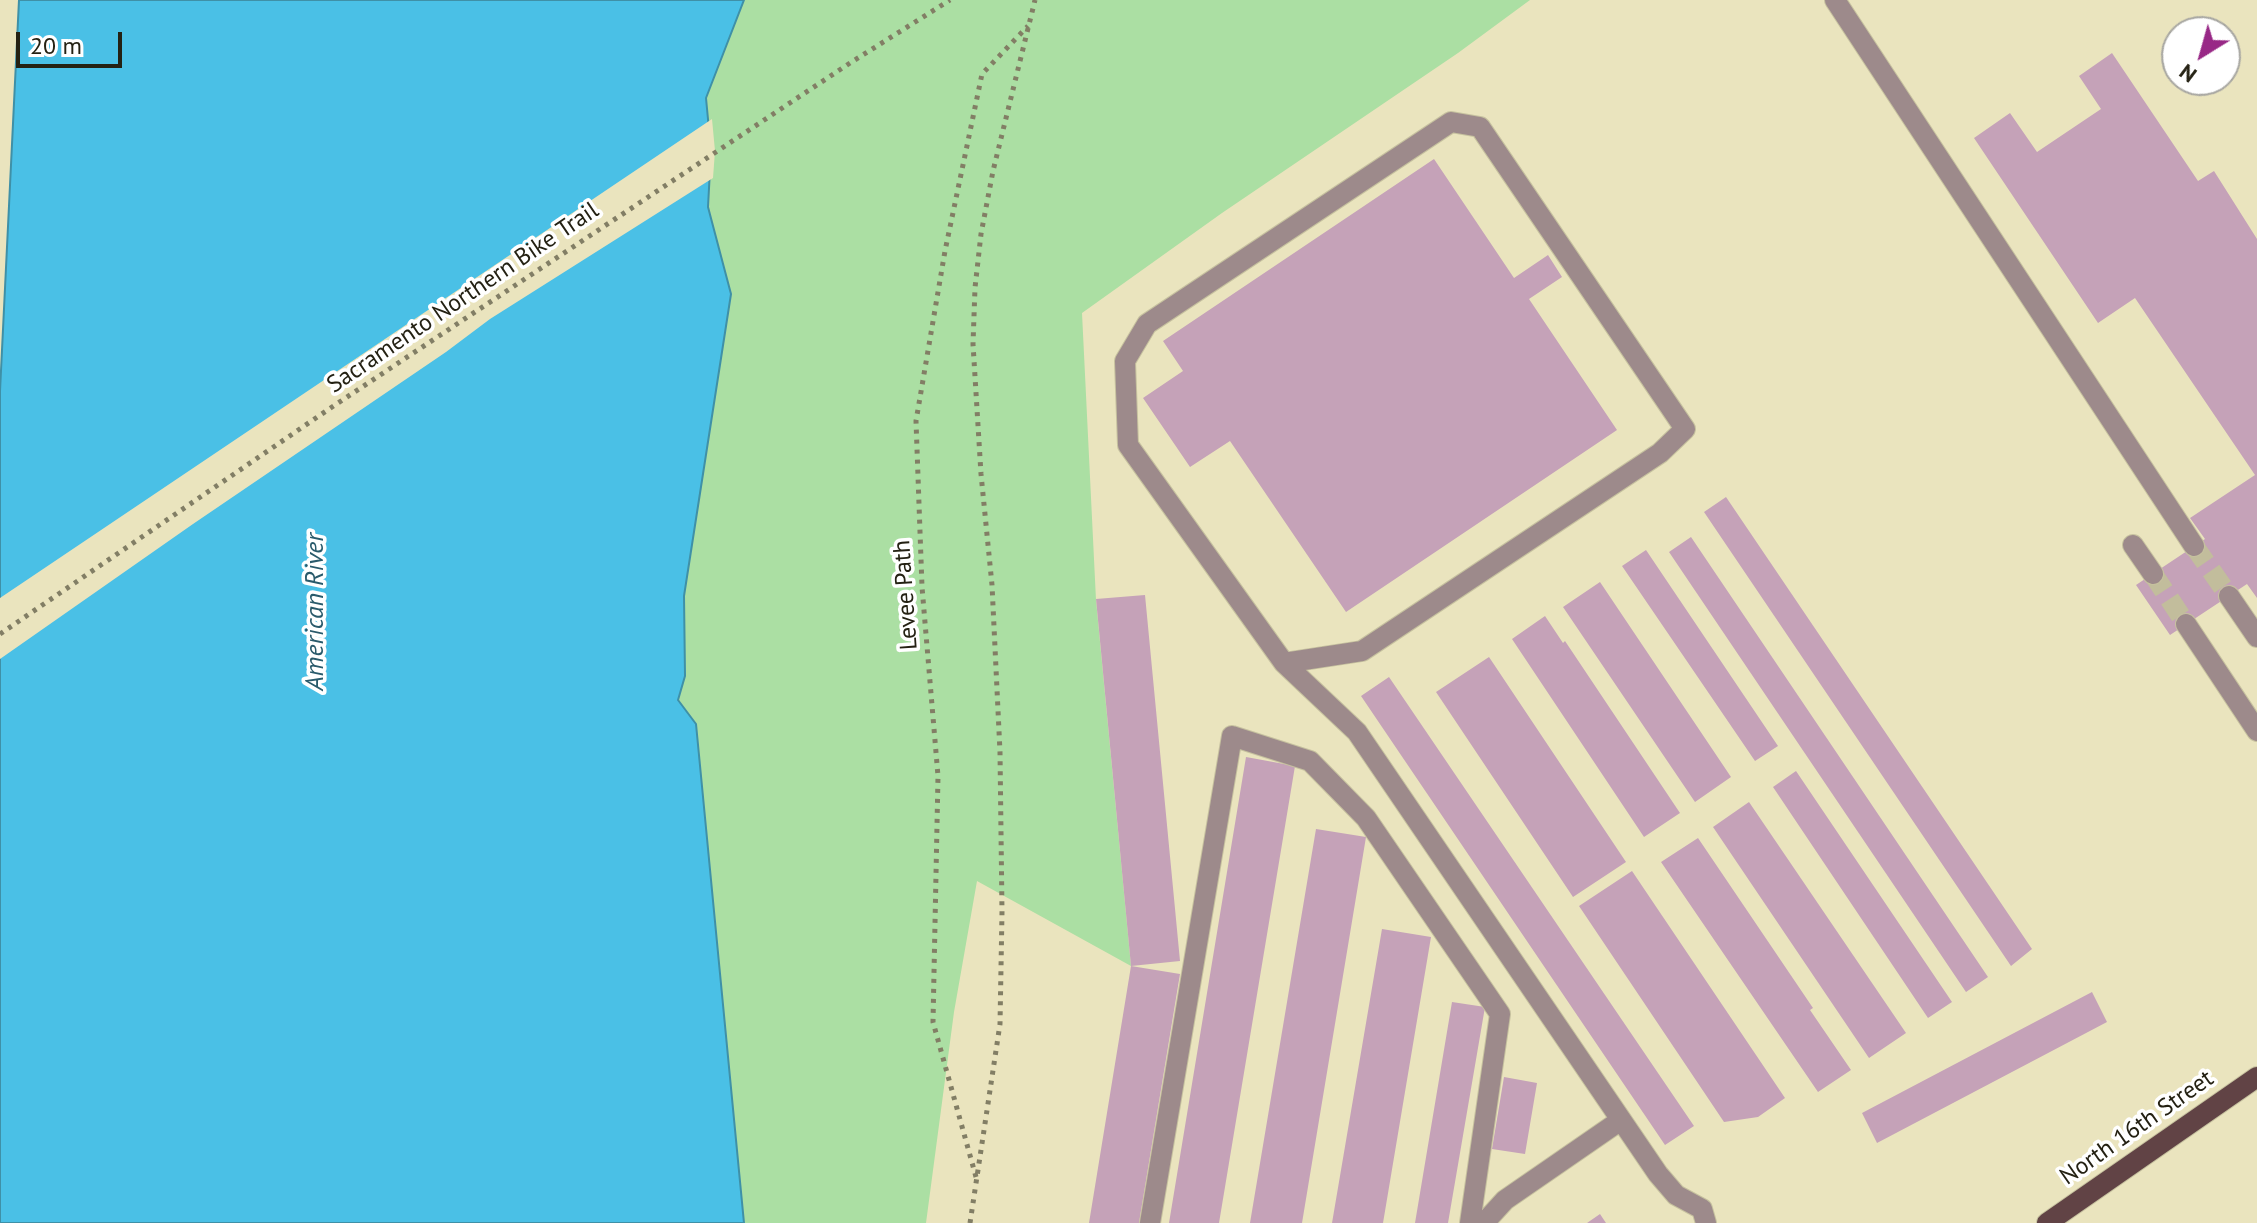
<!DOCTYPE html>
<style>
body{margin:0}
#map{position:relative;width:2257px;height:1223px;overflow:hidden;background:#eae4be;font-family:"PT Sans",sans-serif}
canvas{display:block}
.north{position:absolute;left:2161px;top:16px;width:80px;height:80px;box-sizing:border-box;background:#fff;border:2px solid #a7a6a1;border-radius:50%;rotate:217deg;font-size:22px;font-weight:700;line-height:32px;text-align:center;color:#242113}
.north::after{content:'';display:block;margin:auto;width:28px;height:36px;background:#982886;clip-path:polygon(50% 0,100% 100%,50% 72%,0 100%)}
.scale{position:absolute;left:16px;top:32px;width:106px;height:36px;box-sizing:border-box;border:4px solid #242113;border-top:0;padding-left:10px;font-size:24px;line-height:28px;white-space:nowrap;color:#242113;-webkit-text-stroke:6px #fff;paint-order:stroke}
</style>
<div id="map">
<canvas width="2257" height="1223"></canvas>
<div class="north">N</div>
<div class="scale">20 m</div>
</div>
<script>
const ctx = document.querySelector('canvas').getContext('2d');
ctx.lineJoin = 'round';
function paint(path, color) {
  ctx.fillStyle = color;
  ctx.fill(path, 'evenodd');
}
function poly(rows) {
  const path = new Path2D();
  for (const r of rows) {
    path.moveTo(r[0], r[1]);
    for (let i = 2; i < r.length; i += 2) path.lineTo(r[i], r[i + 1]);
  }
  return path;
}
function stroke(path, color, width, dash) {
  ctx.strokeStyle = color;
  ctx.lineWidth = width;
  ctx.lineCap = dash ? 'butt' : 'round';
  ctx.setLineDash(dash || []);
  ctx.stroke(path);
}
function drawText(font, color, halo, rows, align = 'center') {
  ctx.font = font + ' "PT Sans",sans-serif';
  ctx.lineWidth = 7;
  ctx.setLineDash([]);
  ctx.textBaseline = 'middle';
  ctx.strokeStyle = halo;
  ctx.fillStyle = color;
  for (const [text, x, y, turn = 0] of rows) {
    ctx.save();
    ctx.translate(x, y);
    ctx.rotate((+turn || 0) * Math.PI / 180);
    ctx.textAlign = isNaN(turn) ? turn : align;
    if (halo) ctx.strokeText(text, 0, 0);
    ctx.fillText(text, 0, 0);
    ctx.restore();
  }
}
const green = poly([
 [744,0,1530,0,1458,53,1222,213,1082,313,1096,600,1131,966,977,881,954,1012,926,1223,744,1223,696,724,678,700,685,676,684,596,731,294,708,207,711,151,706,98]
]);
const water = poly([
 [19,0,744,0,706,98,711,151,708,207,731,294,684,596,685,676,678,700,696,724,744,1223,0,1223,0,391,19,0]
]);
const pier = poly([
 [712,119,715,151,713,178,490,319,446,352,193,524,0,659,0,598]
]);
const building = poly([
 [2112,53,2198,181,2214,171,2257,239,2257,598,2247,584,2170,635,2136,585,2205,539,2190,518,2255,475,2135,298,2098,323,1974,138,2010,113,2037,152,2101,109,2079,76],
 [1434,159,1514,278,1548,255,1562,277,1529,299,1617,430,1346,612,1230,441,1190,467,1143,398,1183,371,1163,341],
 [1726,497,2032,949,2011,966,1704,512],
 [1691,537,1988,977,1966,992,1669,552],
 [1646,550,1778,746,1755,761,1622,566],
 [1600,582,1731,777,1695,802,1563,607],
 [1145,595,1180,961,1131,966,1180,974,1139,1223,1089,1223,1131,966,1096,599],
 [1545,616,1563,643,1565,641,1680,813,1644,837,1512,639],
 [1489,657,1626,862,1573,897,1436,692],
 [1389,677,1694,1126,1665,1145,1361,696],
 [1246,757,1295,766,1219,1223,1169,1223],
 [1796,771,1952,1002,1928,1018,1773,787],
 [1749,802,1906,1033,1869,1058,1713,827],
 [1316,829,1366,837,1302,1223,1250,1223],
 [1698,838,1813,1008,1810,1010,1851,1070,1818,1092,1661,862],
 [1632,871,1785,1098,1758,1117,1724,1122,1579,906],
 [1382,929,1431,937,1383,1223,1332,1223],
 [2092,992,2107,1022,1877,1143,1862,1113],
 [1452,1002,1485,1007,1448,1223,1415,1223],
 [1504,1077,1537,1083,1525,1154,1492,1149],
 [1600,1214,1606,1223,1587,1223]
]);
const minorTunnel = poly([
 [2194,546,2229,596],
 [2153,574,2186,624]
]);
const path = poly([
 [0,634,332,407,850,63,950,0],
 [976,1177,933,1022,938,776,922,587,916,421,945,251,982,74,1028,26],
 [970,1223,1000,1024,1002,912,1000,752,992,585,981,474,973,344,975,288,981,234,993,171,1035,0]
]);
const minor = poly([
 [1835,0,2194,546],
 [2133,545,2153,574],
 [2229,596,2257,637],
 [2186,624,2257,731],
 [1284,663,1362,651,1660,453,1685,429,1480,127,1451,122,1147,324,1125,361,1128,445,1284,663,1357,732,1658,1174,1676,1195,1702,1209,1706,1223],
 [1150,1223,1232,736,1310,761,1366,818,1500,1014,1470,1223],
 [1484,1223,1505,1200,1621,1120]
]);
const major = poly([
 [2047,1223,2257,1077]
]);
const streetNames = [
 ["Sacramento Northern Bike Trail",463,298,-34],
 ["Levee Path",906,595,-94],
 ["North 16th Street",2137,1128,-35]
];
const waterNames = [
 ["American River",316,612,-90]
];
paint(green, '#abdfa3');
paint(water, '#4ac0e6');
stroke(water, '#3f90a7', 2);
paint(pier, '#eae4be');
paint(building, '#c5a2b8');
stroke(minorTunnel, '#c2bd9c', 20, [20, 10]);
stroke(minor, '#c6c19f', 22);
stroke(major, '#c6c19f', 22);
stroke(path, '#827e65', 5, [4, 6]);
stroke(minor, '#9d8a8b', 20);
stroke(major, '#614345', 20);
drawText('24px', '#242113', '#fff', streetNames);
drawText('italic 26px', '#295a6b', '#fff', waterNames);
</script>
